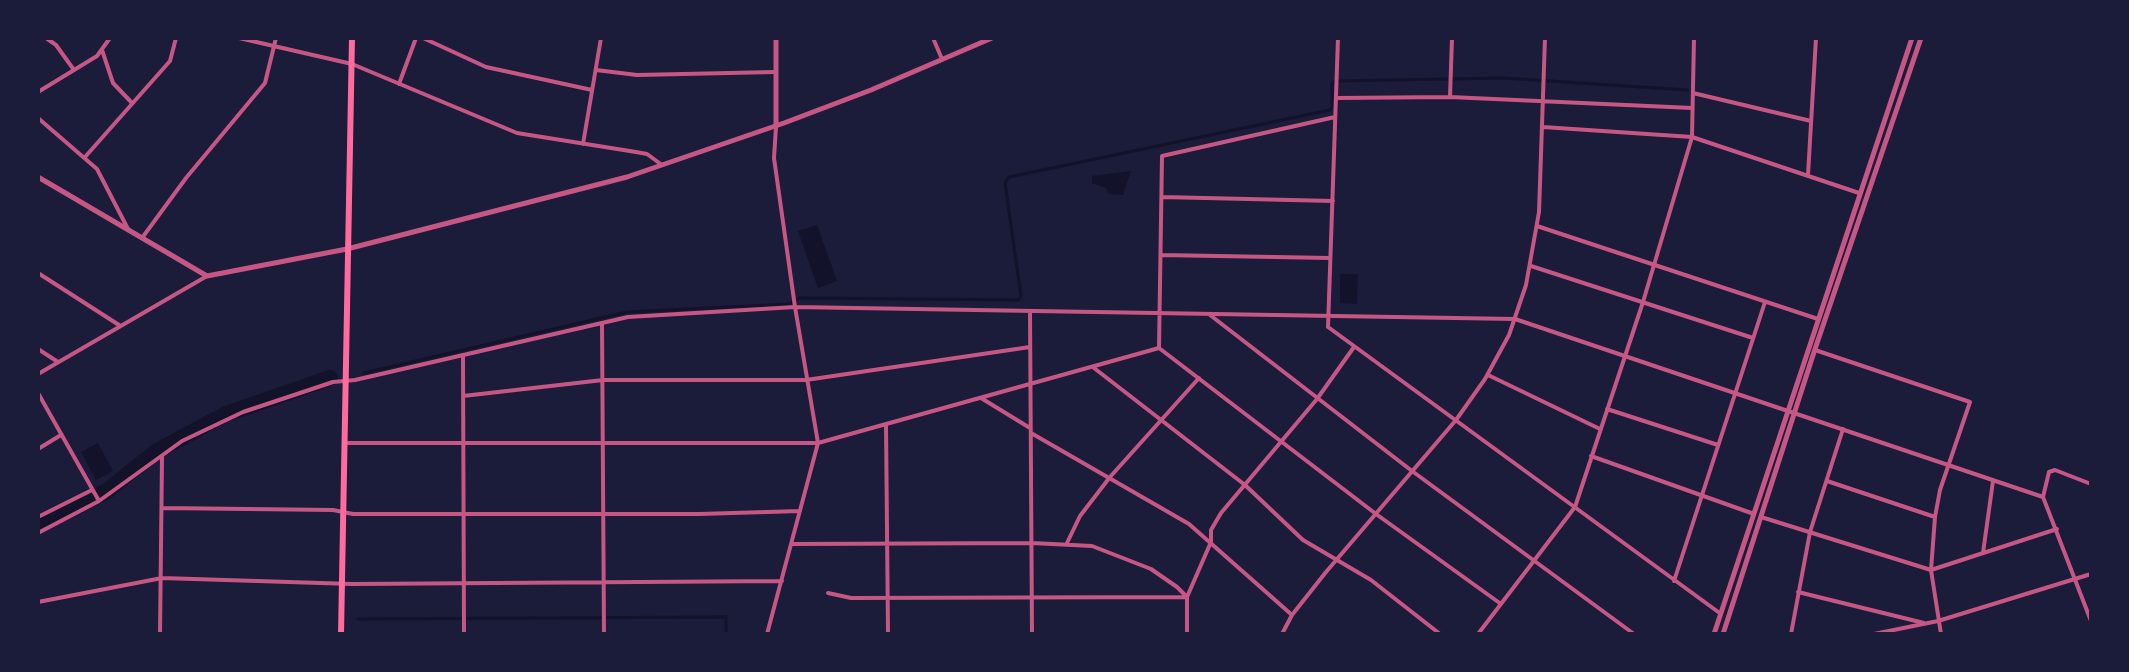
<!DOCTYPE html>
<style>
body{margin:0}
#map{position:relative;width:2129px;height:672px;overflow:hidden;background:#1b1b3a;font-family:"DejaVu Sans",sans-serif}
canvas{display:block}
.frame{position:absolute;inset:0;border:40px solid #1b1b3a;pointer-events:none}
</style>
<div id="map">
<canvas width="2129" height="672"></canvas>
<div class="frame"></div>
</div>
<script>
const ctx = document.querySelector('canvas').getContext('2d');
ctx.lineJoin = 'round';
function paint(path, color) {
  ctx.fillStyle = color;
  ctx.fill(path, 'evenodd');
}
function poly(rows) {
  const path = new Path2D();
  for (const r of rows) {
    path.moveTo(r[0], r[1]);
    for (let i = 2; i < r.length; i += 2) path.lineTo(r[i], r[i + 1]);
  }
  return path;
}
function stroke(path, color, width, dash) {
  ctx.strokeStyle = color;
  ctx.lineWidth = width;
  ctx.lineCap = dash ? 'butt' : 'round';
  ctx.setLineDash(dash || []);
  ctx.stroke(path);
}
const water = poly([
 [1131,171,1123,195,1109,194,1106,188,1092,183,1092,176],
 [817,225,837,281,818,288,798,231],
 [1340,274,1358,274,1357,304,1340,303],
 [98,443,113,471,96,480,81,452]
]);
const stream = poly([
 [364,373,627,312,789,304,799,298,1018,300,1021,296,1005,183,1009,177,1330,110,1332,106,1332,84,1334,81,1504,78,1687,90],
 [358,619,726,617,726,634]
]);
const river = poly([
 [38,526,107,491,157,451,226,414,330,378]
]);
const minor = poly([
 [46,38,56,45,74,70],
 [239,38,352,64,517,133,636,152,647,154,662,165],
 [423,38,486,67,592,90],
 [933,38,942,59],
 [1338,38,1328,327,1721,614],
 [1452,38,1450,97,1692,108],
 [102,50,113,83,132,103],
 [596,70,637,75,775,72],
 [399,84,416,38],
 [38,92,97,56,110,38],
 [1693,93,1811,121],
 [1336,98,1450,97],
 [38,118,97,169,128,229],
 [1543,127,1692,137,1859,193],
 [583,144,601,38],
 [85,157,170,61,176,38],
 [1808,175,1816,38],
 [1162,197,1333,201],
 [1537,226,1818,319],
 [142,238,186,178,265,83,276,38],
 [1161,255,1330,258],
 [1531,266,1753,338],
 [38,273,119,325],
 [1030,312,1032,634],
 [1210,315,1412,471,1634,634],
 [602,323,604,634],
 [1159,348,1376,514,1501,604],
 [1159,348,1162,156,1335,117],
 [38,349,58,362],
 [1815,350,1970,402,1940,490,1935,517,1931,570,1941,634],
 [463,355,464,634],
 [1094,368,1245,485,1303,540,1371,580,1440,634],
 [38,374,207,276],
 [1488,375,1600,429],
 [38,393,99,501],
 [463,396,603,380,806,380,1030,347],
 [981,398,1030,428],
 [1607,409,1718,445],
 [886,424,888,634],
 [1031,433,1189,524,1292,615],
 [344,443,818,443,1159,348],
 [38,449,61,435],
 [1591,456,1754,514],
 [1827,481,1935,517],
 [2043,497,2049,472,2055,470,2091,484],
 [162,508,333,510,353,514,699,514,800,511],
 [38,517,92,490],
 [1761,517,1931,570,2057,529],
 [38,533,99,501,182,441,243,412,333,382,355,380,628,317,795,307,1515,319,2043,497,2091,621],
 [1067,543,1080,516,1110,477,1199,378],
 [793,544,1032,543,1092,546,1151,569,1177,587,1187,597],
 [1983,553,1993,481],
 [1674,581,1765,302],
 [1798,592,1924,623],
 [828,593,851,598,1187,597],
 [38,602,162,578,352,584,782,581],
 [160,634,162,457],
 [767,634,818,443,795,307,774,158,776,127],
 [1187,634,1187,597,1211,542,1211,530,1221,513,1317,399,1354,347],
 [1282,634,1292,615,1326,572,1456,420,1485,379,1509,335,1526,285,1539,212,1545,38],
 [1478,634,1575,507,1643,302,1692,137,1694,38],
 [1791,634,1810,532,1843,429],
 [1874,634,1938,621,2091,574]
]);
const tertiary = poly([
 [776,38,776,125],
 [38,177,207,276,347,249,627,177,784,123,871,90,992,38],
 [1714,634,1912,38],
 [1723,634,1815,349,1921,38]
]);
const primary = poly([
 [341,634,352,38]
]);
paint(water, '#12122b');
stroke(stream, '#12122b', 3);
stroke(river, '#12122b', 16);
stroke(minor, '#c65784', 4);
stroke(tertiary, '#c65784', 5);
stroke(primary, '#ff6b9d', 6);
</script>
